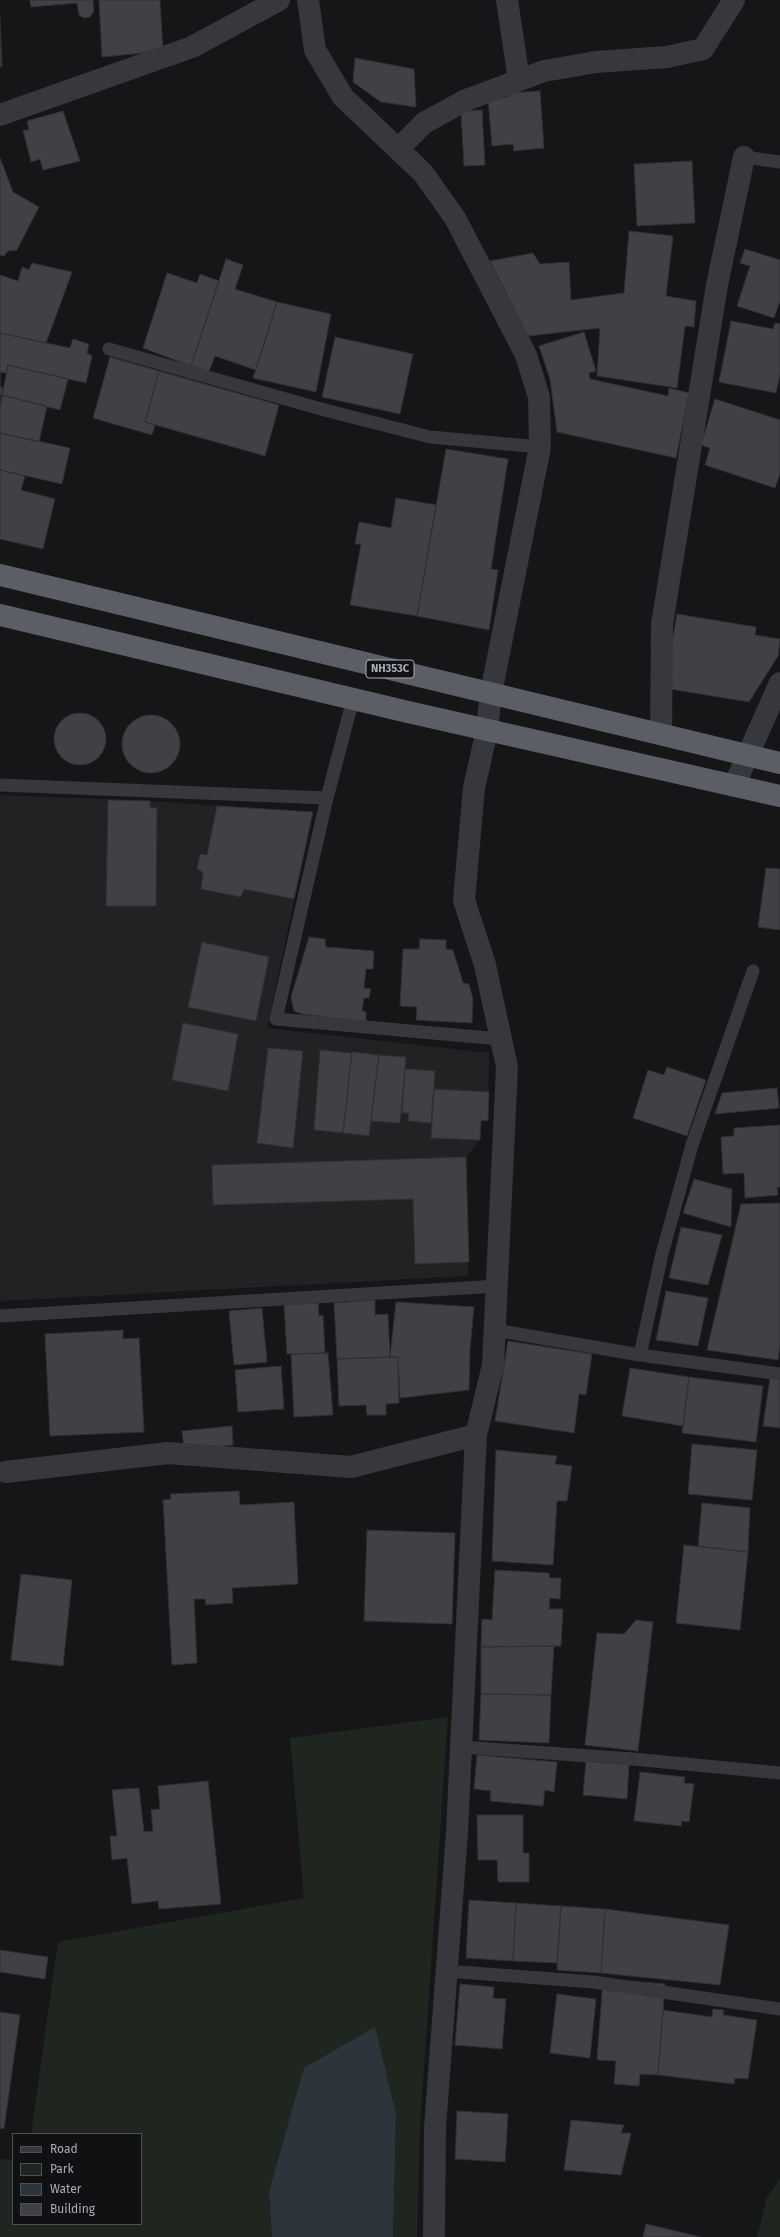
<!DOCTYPE html>
<style>
body{margin:0}
#map{position:relative;width:780px;height:2237px;overflow:hidden;background:#161618;font-family:"Fira Sans",sans-serif}
canvas{display:block}
.legend{position:absolute;left:12px;top:2133px;width:130px;height:92px;box-sizing:border-box;background:#111113;border:1px solid #4d4f55;margin:0;padding:5px 7px;list-style:none;font-size:12px;color:#a8adb8}
.legend li{display:flex;align-items:center;gap:8px;height:20px}
.legend b{width:20px;border:1px solid #4d4f55}
</style>
<div id="map">
<canvas width="780" height="2237"></canvas>
<ul class="legend">
<li><b style="height:5px;background:#37383d"></b>Road</li>
<li><b style="height:11px;background:#1e261f"></b>Park</li>
<li><b style="height:11px;background:#2c353c"></b>Water</li>
<li><b style="height:11px;background:#404145"></b>Building</li>
</ul>
</div>
<script>
const ctx = document.querySelector('canvas').getContext('2d');
ctx.lineJoin = 'round';
function paint(path, color) {
  ctx.fillStyle = color;
  ctx.fill(path, 'evenodd');
}
function poly(rows) {
  const path = new Path2D();
  for (const r of rows) {
    if (r.length === 3) {
      path.moveTo(r[0] + r[2], r[1]);
      path.arc(r[0], r[1], r[2], 0, 2 * Math.PI);
      continue;
    }
    path.moveTo(r[0], r[1]);
    for (let i = 2; i < r.length; i += 2) path.lineTo(r[i], r[i + 1]);
  }
  return path;
}
function stroke(path, color, width, dash) {
  ctx.strokeStyle = color;
  ctx.lineWidth = width;
  ctx.lineCap = dash ? 'butt' : 'round';
  ctx.setLineDash(dash || []);
  ctx.stroke(path);
}
function drawText(font, color, halo, rows, align = 'center') {
  ctx.font = font + ' "Fira Sans",sans-serif';
  ctx.lineWidth = 3;
  ctx.setLineDash([]);
  ctx.textBaseline = 'middle';
  ctx.strokeStyle = halo;
  ctx.fillStyle = color;
  for (const [text, x, y, turn = 0] of rows) {
    ctx.save();
    ctx.translate(x, y);
    ctx.rotate((+turn || 0) * Math.PI / 180);
    ctx.textAlign = isNaN(turn) ? turn : align;
    if (halo) ctx.strokeText(text, 0, 0);
    ctx.fillText(text, 0, 0);
    ctx.restore();
  }
}
const built = poly([
 [0,795,150,801,313,812,267,1028,489,1053,488,1121,481,1121,480,1140,466,1157,468,1276,0,1301]
]);
const green = poly([
 [448,1717,420,2127,417,2237,393,2237,396,2114,269,2192,272,2237,0,2237,0,2159,13,2160,13,2224,141,2224,141,2134,31,2134,58,1942,304,1898,290,1738],
 [780,2179,780,2237,757,2237,767,2197]
]);
const water = poly([
 [375,2027,396,2114,393,2237,272,2237,269,2192,304,2068]
]);
const building = poly([
 [30,0,93,0,94,11,90,17,84,18,79,15,77,3,31,7,30,0],
 [99,0,160,0,163,51,102,57,99,0],
 [0,17,2,66,0,67,0,17],
 [355,58,414,69,416,107,381,102,353,82,355,58],
 [540,91,544,148,514,151,513,144,492,146,488,99,508,97,511,93,540,91],
 [482,110,485,165,464,166,461,111,482,110],
 [63,111,80,161,43,170,40,159,31,162,23,130,29,130,27,121,63,111],
 [0,158,13,192,39,207,17,250,8,251,4,256,0,255,0,158],
 [692,161,695,223,637,226,634,164,692,161],
 [629,231,673,236,666,296,696,301,694,327,685,326,677,388,597,376,600,328,528,336,490,261,533,253,540,264,569,262,571,300,624,293,629,231],
 [745,249,780,260,780,301,774,318,737,306,750,266,740,263,745,249],
 [226,259,243,265,235,289,277,302,256,370,215,356,209,371,191,366,226,259],
 [32,263,72,272,46,343,0,333,0,275,18,281,22,267,29,270,32,263],
 [167,273,197,283,200,274,219,281,191,366,143,348,167,273],
 [277,302,331,314,316,392,253,378,277,302],
 [731,321,773,329,775,323,780,324,780,374,776,393,719,382,731,321],
 [584,332,596,371,589,373,590,379,668,396,669,388,689,393,676,458,557,432,550,379,539,346,584,332],
 [0,333,70,348,73,339,89,344,87,353,92,356,86,383,8,365,0,408,0,333],
 [335,337,413,354,400,414,322,397,335,337],
 [110,357,159,371,145,422,155,425,152,435,93,418,110,357],
 [8,365,68,379,60,410,2,395,3,388,0,387,0,372,6,373,8,365],
 [159,371,279,405,265,456,145,422,159,371],
 [0,395,47,406,39,442,0,433,0,395],
 [715,399,780,420,780,473,775,488,705,465,710,448,701,445,715,399],
 [0,433,70,448,62,484,0,470,0,433],
 [446,449,508,459,491,569,498,570,489,630,417,616,446,449],
 [0,470,25,476,21,490,55,499,43,549,0,539,0,470],
 [396,498,436,505,417,616,350,605,361,544,355,544,359,522,391,528,396,498],
 [677,614,756,627,755,635,780,639,778,656,749,702,664,688,677,614],
 [80,739,26],
 [151,744,29],
 [108,800,150,801,150,808,157,808,156,906,106,906,108,800],
 [217,806,313,812,294,899,244,889,241,897,201,889,203,872,197,869,200,854,207,855,217,806],
 [766,868,780,869,780,930,758,927,766,868],
 [309,937,325,939,326,947,374,951,373,969,366,969,364,988,371,989,369,998,364,998,362,1011,366,1012,366,1022,302,1014,294,1011,291,997,309,937],
 [420,939,446,940,446,949,453,950,463,983,469,984,473,999,472,1023,416,1020,417,1007,400,1006,403,949,419,949,420,939],
 [202,942,269,957,256,1021,188,1007,202,942],
 [183,1023,238,1034,228,1091,172,1080,183,1023],
 [268,1048,303,1051,293,1148,257,1143,268,1048],
 [320,1050,352,1053,343,1133,314,1130,320,1050],
 [352,1052,379,1055,369,1136,343,1133,352,1052],
 [379,1055,406,1057,400,1123,371,1121,379,1055],
 [667,1067,706,1080,687,1136,633,1118,648,1070,664,1075,667,1067],
 [405,1069,435,1071,431,1123,408,1121,409,1113,402,1113,405,1069],
 [777,1088,779,1108,715,1114,722,1093,777,1088],
 [434,1089,489,1092,488,1121,481,1120,480,1140,431,1138,434,1089],
 [780,1125,780,1187,777,1187,778,1195,745,1198,744,1173,723,1174,721,1137,734,1136,734,1128,780,1125],
 [466,1157,469,1262,415,1264,413,1199,213,1205,212,1165,466,1157],
 [694,1179,732,1189,731,1227,683,1213,694,1179],
 [780,1203,780,1345,778,1360,707,1350,741,1204,780,1203],
 [681,1227,722,1235,708,1285,669,1278,681,1227],
 [666,1291,708,1298,698,1346,656,1340,666,1291],
 [375,1300,375,1315,388,1314,390,1357,337,1359,334,1303,375,1300],
 [396,1302,474,1307,470,1349,469,1390,400,1398,398,1357,390,1357,396,1302],
 [318,1303,319,1316,323,1315,325,1353,287,1354,284,1305,318,1303],
 [262,1308,267,1362,234,1365,229,1311,262,1308],
 [123,1330,123,1339,139,1338,144,1432,50,1436,45,1334,123,1330],
 [508,1341,592,1354,586,1395,579,1394,574,1433,495,1421,508,1341],
 [328,1353,333,1415,294,1417,291,1354,328,1353],
 [398,1357,399,1403,386,1404,386,1415,367,1415,366,1405,339,1406,337,1359,398,1357],
 [281,1366,284,1409,238,1412,235,1370,281,1366],
 [630,1368,689,1377,683,1426,622,1416,630,1368],
 [689,1377,763,1386,756,1442,682,1433,689,1377],
 [770,1378,780,1379,780,1428,763,1426,770,1378],
 [232,1426,233,1445,184,1449,182,1431,232,1426],
 [692,1444,757,1450,752,1500,688,1494,692,1444],
 [496,1450,557,1456,555,1464,572,1466,567,1501,557,1501,553,1565,492,1561,496,1450],
 [239,1491,240,1505,294,1502,298,1584,232,1588,233,1603,206,1605,205,1599,194,1599,197,1663,172,1665,163,1500,171,1499,170,1494,239,1491],
 [702,1503,750,1508,748,1552,698,1546,702,1503],
 [367,1530,455,1533,452,1624,364,1621,367,1530],
 [684,1545,748,1552,740,1630,676,1623,684,1545],
 [495,1570,549,1573,550,1578,561,1578,560,1599,550,1598,549,1609,563,1609,561,1646,481,1647,482,1619,492,1620,495,1570],
 [21,1574,72,1580,63,1666,11,1660,21,1574],
 [636,1620,653,1622,638,1751,585,1745,597,1633,624,1634,636,1620],
 [554,1646,551,1695,481,1694,481,1647,554,1646],
 [481,1694,551,1695,549,1743,479,1740,481,1694],
 [477,1755,557,1762,554,1792,545,1790,543,1806,490,1801,491,1791,474,1789,477,1755],
 [586,1761,629,1765,627,1799,583,1795,586,1761],
 [640,1772,685,1777,684,1783,694,1784,689,1822,682,1821,681,1826,634,1821,640,1772],
 [208,1781,221,1904,159,1909,158,1901,132,1904,127,1858,112,1860,110,1836,117,1836,112,1790,139,1788,144,1832,153,1831,151,1810,160,1809,158,1786,208,1781],
 [477,1815,523,1815,523,1853,529,1853,529,1882,498,1882,497,1860,478,1860,477,1815],
 [469,1900,516,1903,513,1961,466,1958,469,1900],
 [516,1903,561,1906,557,1963,513,1961,516,1903],
 [561,1906,605,1909,601,1973,557,1970,561,1906],
 [605,1909,729,1925,720,1985,601,1973,605,1909],
 [0,1950,48,1957,45,1979,0,1972,0,1950],
 [603,1979,665,1984,658,2075,640,2074,639,2086,614,2084,616,2061,597,2060,603,1979],
 [460,1984,494,1987,493,1998,506,1999,502,2049,455,2045,460,1984],
 [557,1994,596,1999,590,2058,550,2053,557,1994],
 [713,2009,724,2010,723,2015,757,2020,748,2079,735,2078,734,2084,658,2075,663,2010,712,2017,713,2009],
 [0,2012,20,2015,4,2129,0,2128,0,2012],
 [457,2111,508,2114,505,2162,455,2159,457,2111],
 [571,2120,624,2125,621,2133,631,2133,621,2175,564,2170,571,2120],
 [646,2224,701,2237,643,2237,646,2224]
]);
const service = poly([
 [744,157,780,162],
 [109,349,321,409,430,437,540,447],
 [353,699,327,798,276,1019,500,1039],
 [0,785,327,798],
 [0,1316,498,1286],
 [495,1330,640,1355,780,1374],
 [640,1355,662,1254,692,1145,753,971],
 [461,1747,633,1759,780,1773],
 [446,1971,593,1982,780,2009]
]);
const minor = poly([
 [308,0,315,50,343,97,423,173,455,218,526,355,539,397,540,447,491,693,487,730,474,788,464,900,485,965,507,1067,493,1365,476,1435],
 [507,0,519,80],
 [0,115,192,47,279,0],
 [398,149,424,123,466,100,544,71,596,62,667,57,703,49,734,0],
 [661,734,662,624,717,285,744,157],
 [734,786,780,683],
 [6,1472,168,1453,351,1467,476,1435,457,1832,435,2128,434,2237]
]);
const trunk = poly([
 [0,575,780,763],
 [0,615,408,712,780,796]
]);
const shields = [
 [390,669,48]
];
const shieldNames = [
 ["NH353C",390,669]
];
paint(built, '#222225');
paint(green, '#1e261f');
paint(water, '#2c353c');
paint(building, '#404145');
stroke(building, '#303034', 1);
stroke(service, '#37383d', 13);
stroke(minor, '#37383d', 22);
stroke(trunk, '#5b5e65', 22);
for (const [x, y, w] of shields) {
  const box = new Path2D();
  box.roundRect(x - w / 2, y - 9, w, 18, 3);
  ctx.fillStyle = '#111113';
  ctx.fill(box);
  stroke(box, '#a8adb8', 1);
}
drawText('bold 11px', '#a8adb8', null, shieldNames);
</script>
